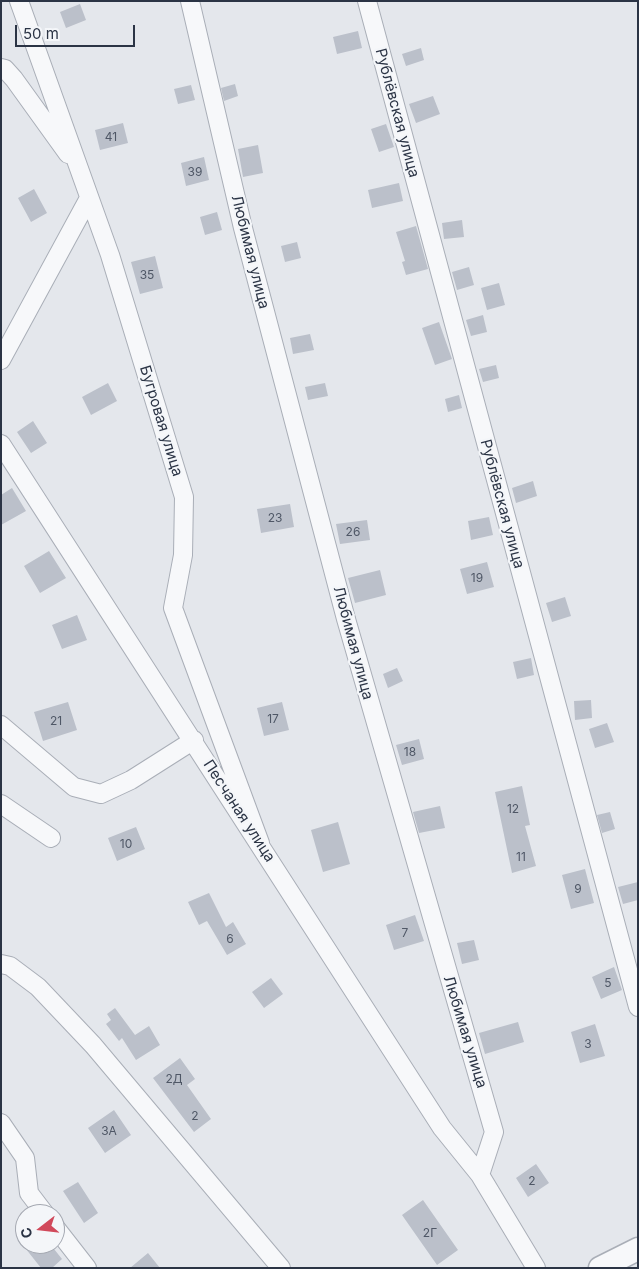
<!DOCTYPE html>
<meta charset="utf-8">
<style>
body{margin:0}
#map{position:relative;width:639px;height:1269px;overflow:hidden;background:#e4e7ec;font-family:Inter,sans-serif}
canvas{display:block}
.frame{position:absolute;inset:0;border:2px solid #2b3445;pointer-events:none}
.north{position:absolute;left:15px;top:1204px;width:50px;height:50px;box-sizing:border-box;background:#f4f6f9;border:1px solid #a4a8b1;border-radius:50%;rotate:254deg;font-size:14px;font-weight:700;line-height:20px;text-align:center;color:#2b3445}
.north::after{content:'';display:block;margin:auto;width:18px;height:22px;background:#d1495b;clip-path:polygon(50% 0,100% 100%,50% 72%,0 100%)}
.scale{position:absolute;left:15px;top:25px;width:120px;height:22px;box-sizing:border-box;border:2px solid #2b3445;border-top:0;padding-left:6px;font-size:15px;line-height:18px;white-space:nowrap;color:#2b3445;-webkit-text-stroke:4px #f4f6f9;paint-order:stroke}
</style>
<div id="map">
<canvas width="639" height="1269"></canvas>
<div class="frame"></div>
<div class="north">С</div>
<div class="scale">50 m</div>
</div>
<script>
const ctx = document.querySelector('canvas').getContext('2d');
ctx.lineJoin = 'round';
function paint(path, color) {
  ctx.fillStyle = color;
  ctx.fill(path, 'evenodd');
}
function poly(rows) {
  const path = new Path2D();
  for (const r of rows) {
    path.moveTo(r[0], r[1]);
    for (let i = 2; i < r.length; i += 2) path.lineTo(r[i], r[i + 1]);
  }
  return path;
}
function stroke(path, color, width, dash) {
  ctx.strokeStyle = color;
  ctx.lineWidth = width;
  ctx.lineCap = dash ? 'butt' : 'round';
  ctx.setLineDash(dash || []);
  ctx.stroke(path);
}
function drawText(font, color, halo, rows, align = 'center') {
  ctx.font = font + ' Inter,sans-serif';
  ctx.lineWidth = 4.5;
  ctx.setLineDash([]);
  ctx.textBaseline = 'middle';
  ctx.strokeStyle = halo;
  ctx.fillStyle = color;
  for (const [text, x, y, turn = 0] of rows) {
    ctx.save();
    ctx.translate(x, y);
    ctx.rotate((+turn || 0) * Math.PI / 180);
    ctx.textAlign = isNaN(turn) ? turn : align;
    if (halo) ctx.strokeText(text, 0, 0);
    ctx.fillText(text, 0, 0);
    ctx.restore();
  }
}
const building = poly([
 [80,4,86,20,66,28,60,12],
 [358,31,362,48,337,54,333,37],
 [421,48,424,60,406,66,402,54],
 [235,84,238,96,224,101,221,88],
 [191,85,195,100,178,104,174,89],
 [433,96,440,114,416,123,409,104],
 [123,123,128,143,100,150,95,130],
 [386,124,394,147,379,152,371,129],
 [258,145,263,173,243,177,238,149],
 [204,157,209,180,186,186,181,163],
 [399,183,403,201,372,208,368,190],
 [34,189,47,213,31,222,18,198],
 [217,212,222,230,205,235,200,217],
 [462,220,464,237,444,239,442,223],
 [416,226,428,269,406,275,402,262,405,261,396,232],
 [297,242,301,258,285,262,281,246],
 [155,256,163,288,140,294,131,262],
 [469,267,474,285,457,290,452,272],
 [499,283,505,305,487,310,481,288],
 [483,315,487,332,471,336,466,320],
 [439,322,452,359,435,365,422,328],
 [310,334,314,350,293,354,290,338],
 [496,365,499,378,483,382,479,369],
 [108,383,117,401,91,415,82,397],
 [325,383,328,396,308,400,305,387],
 [459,395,462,408,448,412,445,399],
 [33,421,47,443,31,453,17,432],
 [533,481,537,496,516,503,512,488],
 [12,488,26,511,1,525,1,495],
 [290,504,294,527,261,533,257,509],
 [489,517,493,535,471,540,468,521],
 [367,520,370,540,340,544,336,524],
 [49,551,66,578,40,593,24,566],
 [487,562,494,587,467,594,460,569],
 [380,570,386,595,355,603,348,578],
 [565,597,571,616,552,622,546,603],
 [77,615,87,640,62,649,52,625],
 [531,658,534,675,517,679,513,662],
 [397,668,403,681,388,688,383,674],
 [591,700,592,718,575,720,574,701],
 [68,702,77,730,43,741,34,712],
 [282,702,289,730,264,736,257,708],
 [607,723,614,742,595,748,589,729],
 [419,739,424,759,402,765,396,745],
 [522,786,530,825,525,826,536,866,512,873,495,792],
 [440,806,445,828,419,833,413,812],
 [610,812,615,829,602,833,597,815],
 [338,822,350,864,323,872,311,830],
 [136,827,145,849,117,861,108,838],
 [585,869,594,903,571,909,562,875],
 [638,882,638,900,623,904,618,887],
 [209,893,226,927,233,922,246,944,227,955,207,921,199,925,188,902],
 [415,915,424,941,394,950,386,925],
 [474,940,479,960,462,964,457,943],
 [614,967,622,990,601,999,592,977],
 [271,978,283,994,264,1008,252,992],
 [115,1008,135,1035,149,1026,160,1045,136,1060,122,1038,119,1041,106,1024,111,1020,107,1014],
 [518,1022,524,1042,485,1054,479,1033],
 [595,1024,605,1056,580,1063,571,1032],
 [180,1058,195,1079,187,1085,211,1119,194,1132,153,1078],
 [114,1110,131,1135,105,1153,88,1128],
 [536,1164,549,1183,528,1197,516,1178],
 [78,1182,98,1213,84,1223,63,1191],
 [423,1200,458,1250,437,1265,402,1215],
 [22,1244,50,1244,62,1259,52,1268,41,1268],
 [148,1253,160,1268,130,1268]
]);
const minor = poly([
 [19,1,110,255,184,497,183,555,173,608,260,843],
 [190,1,243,228,346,619,494,1132,480,1175,536,1268],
 [367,1,638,1007],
 [1,68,5,69,14,79,68,154],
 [1,360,89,198],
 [1,444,442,1128,480,1175],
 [1,725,74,787,101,794,131,780,194,740],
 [1,804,51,838],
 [1,964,10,966,38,987,93,1045,281,1268],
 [1,1123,25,1158,29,1193,45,1214],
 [55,1227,87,1268]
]);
const tertiary = poly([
 [600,1268,638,1249]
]);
const numberNames = [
 ["41",111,137],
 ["39",195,172],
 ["35",147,275],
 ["23",275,518],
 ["26",353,532],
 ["19",477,578],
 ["17",273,719],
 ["21",56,721],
 ["18",410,752],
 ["12",513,809],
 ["10",126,844],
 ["11",521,857],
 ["9",578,889],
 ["7",405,933],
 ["6",230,939],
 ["5",608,983],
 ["3",588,1044],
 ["2Д",174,1079],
 ["2",195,1116],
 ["3А",109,1131],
 ["2",532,1181],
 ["2Г",430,1233]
];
const streetNames = [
 ["Рублёвская улица",397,113,75],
 ["Любимая улица",250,252,76],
 ["Бугровая улица",161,421,73],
 ["Рублёвская улица",502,504,75],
 ["Любимая улица",353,643,75],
 ["Песчаная улица",239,811,57],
 ["Любимая улица",465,1032,73]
];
paint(building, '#bbc0ca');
stroke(minor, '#a9aeb7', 20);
stroke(tertiary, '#a9aeb7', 25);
stroke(minor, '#f7f8fa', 18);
stroke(tertiary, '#f7f8fa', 22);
drawText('12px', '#4f5766', null, numberNames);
drawText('15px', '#2b3445', '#f4f6f9', streetNames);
</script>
